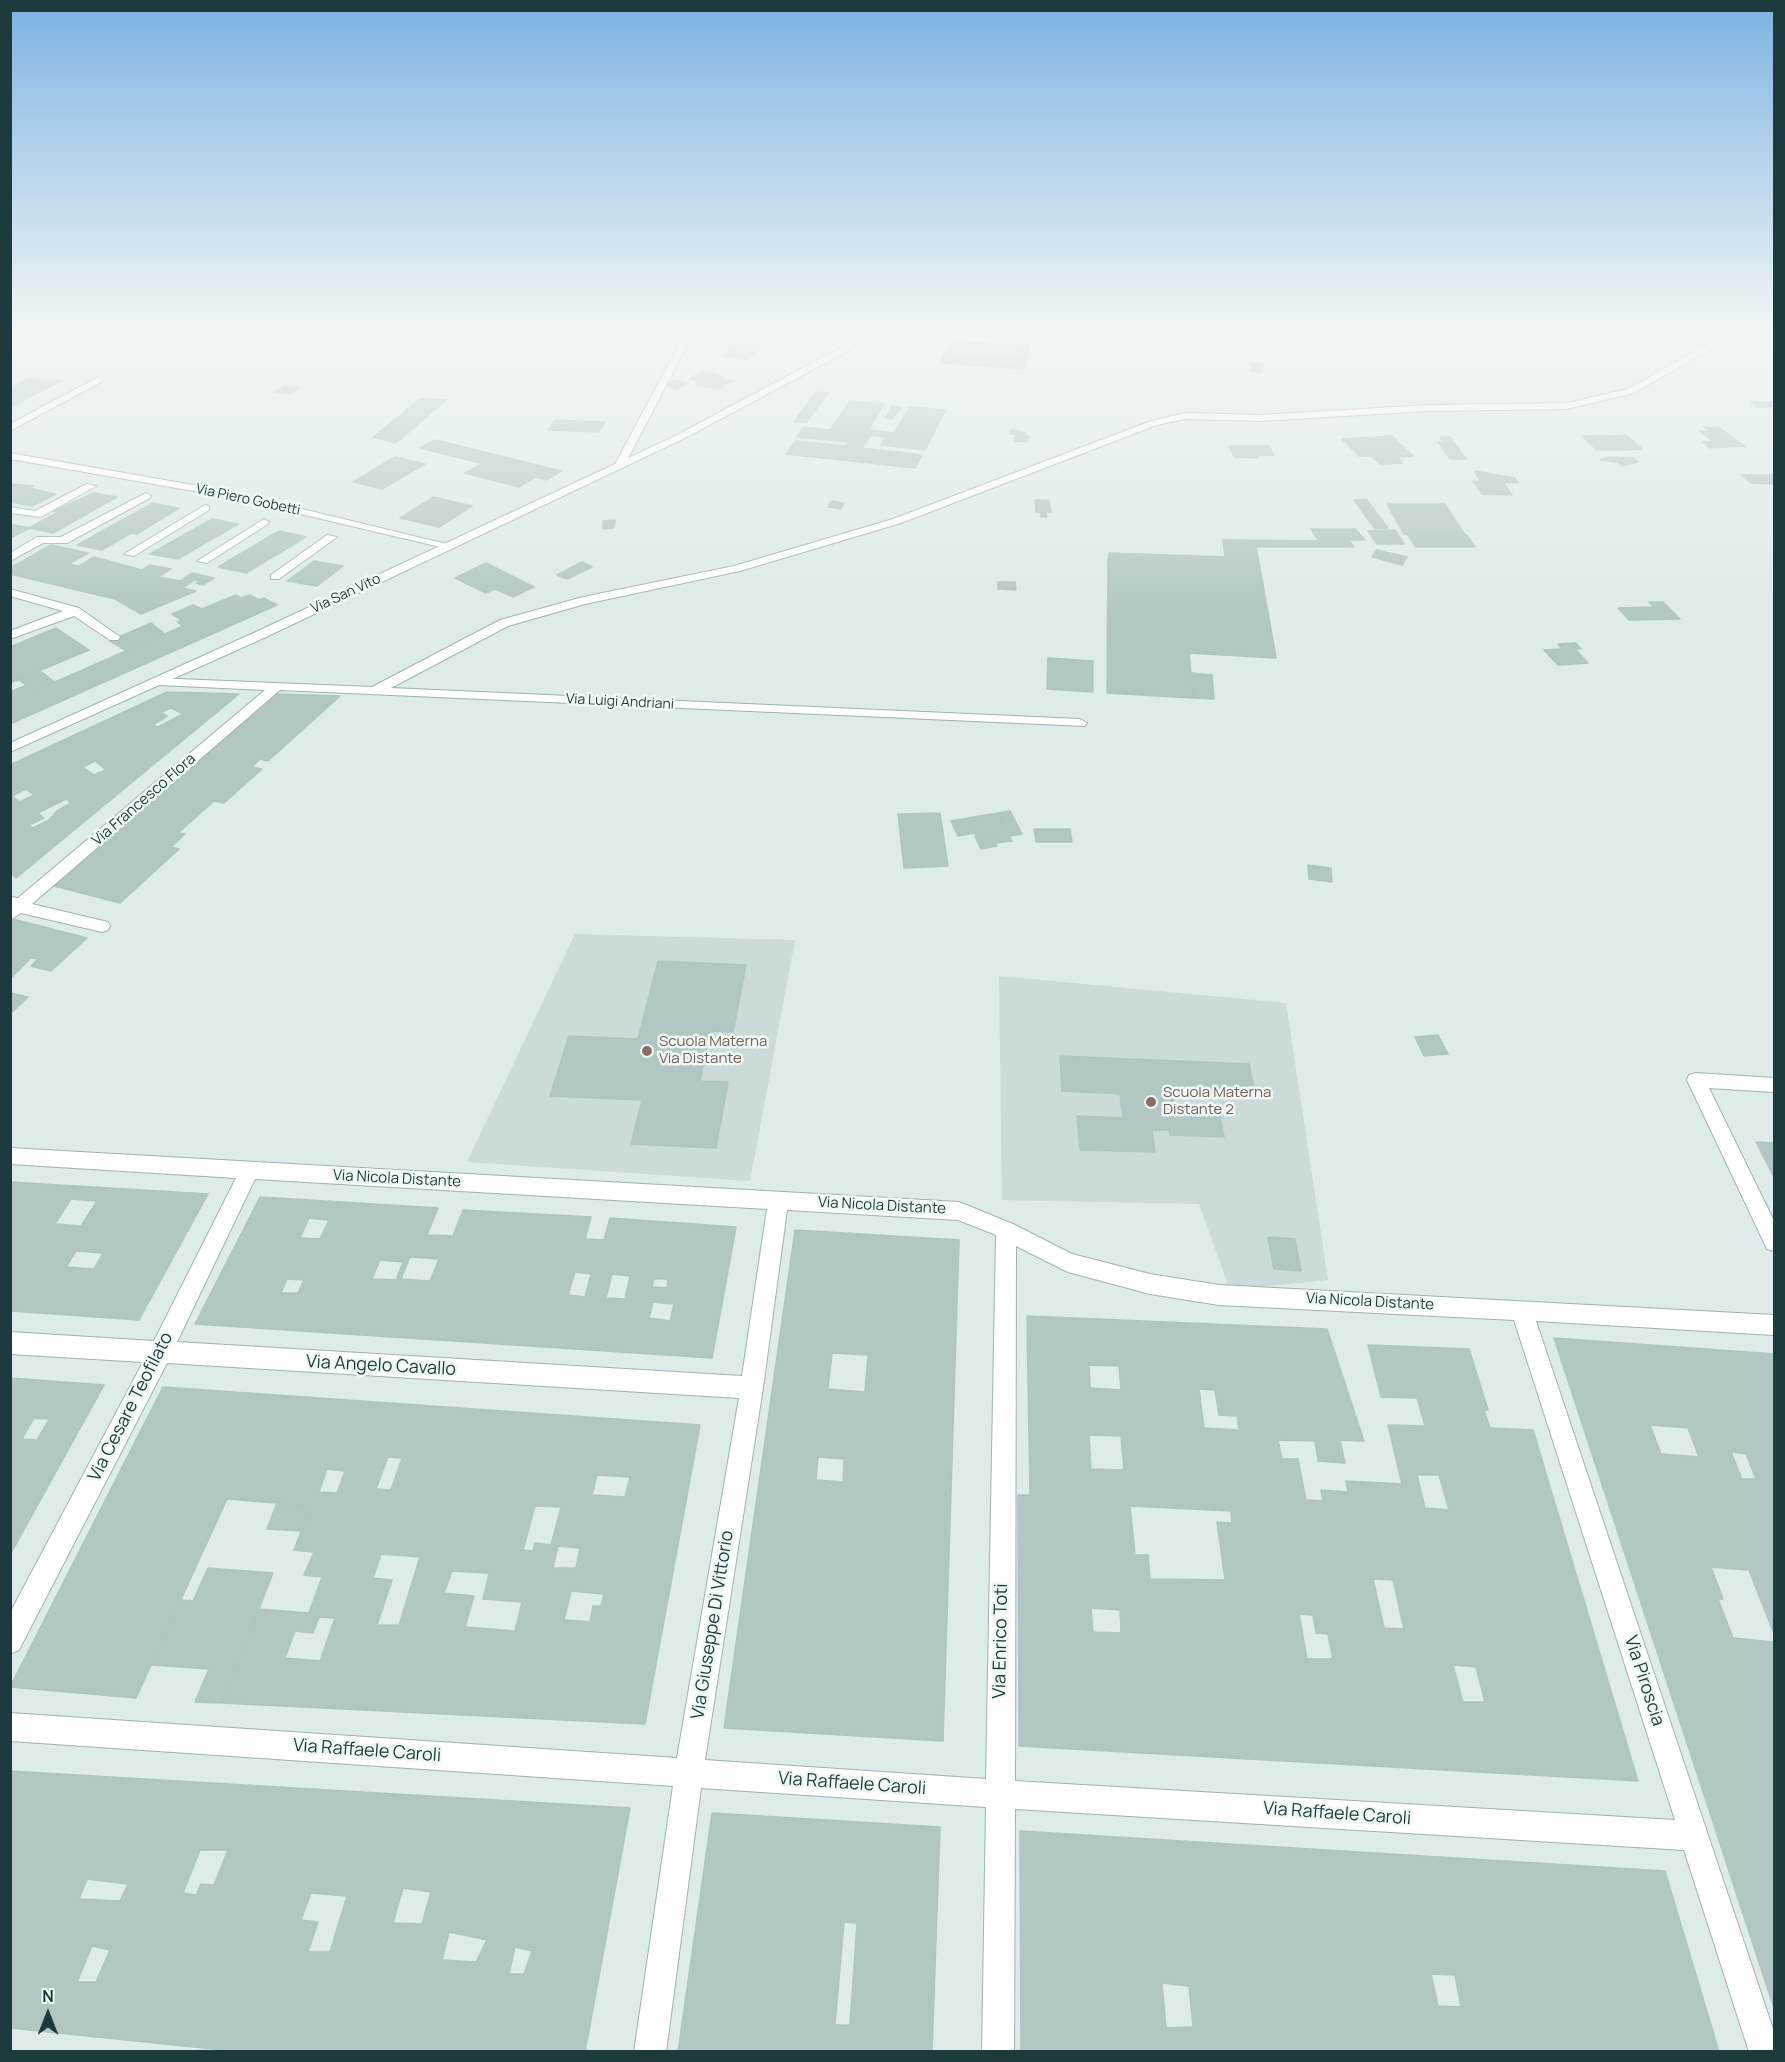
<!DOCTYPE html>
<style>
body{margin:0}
#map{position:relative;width:1785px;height:2062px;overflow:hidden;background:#ddebe9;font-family:Manrope,sans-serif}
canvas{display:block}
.frame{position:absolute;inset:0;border:12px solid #1d3b3c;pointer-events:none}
.north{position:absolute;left:18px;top:1984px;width:60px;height:60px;-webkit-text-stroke:4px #eef8f6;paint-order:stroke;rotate:0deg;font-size:16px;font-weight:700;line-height:24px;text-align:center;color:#1d3b3c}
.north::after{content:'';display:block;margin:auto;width:21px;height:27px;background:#1d3b3c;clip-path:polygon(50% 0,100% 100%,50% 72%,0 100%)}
</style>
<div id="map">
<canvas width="1785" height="2062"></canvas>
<div class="frame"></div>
<div class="north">N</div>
</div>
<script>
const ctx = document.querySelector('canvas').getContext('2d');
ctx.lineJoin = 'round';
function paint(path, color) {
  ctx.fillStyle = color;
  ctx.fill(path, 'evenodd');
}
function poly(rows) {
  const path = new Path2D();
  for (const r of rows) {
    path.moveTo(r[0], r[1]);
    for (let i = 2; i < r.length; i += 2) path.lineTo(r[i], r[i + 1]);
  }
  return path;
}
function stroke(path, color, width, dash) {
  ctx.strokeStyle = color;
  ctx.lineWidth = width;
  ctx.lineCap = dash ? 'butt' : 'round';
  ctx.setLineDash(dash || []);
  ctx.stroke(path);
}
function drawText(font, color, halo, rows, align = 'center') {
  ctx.font = font + ' Manrope,sans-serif';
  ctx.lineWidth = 5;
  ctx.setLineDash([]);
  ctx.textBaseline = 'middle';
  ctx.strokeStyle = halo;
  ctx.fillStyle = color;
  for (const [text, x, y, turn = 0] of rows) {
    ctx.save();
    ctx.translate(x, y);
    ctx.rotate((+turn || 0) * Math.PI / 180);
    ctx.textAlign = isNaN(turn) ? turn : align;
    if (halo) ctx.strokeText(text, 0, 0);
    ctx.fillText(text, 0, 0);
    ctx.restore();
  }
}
const built = poly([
 [575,934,795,940,750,1181,467,1162],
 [999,976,1286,1003,1328,1280,1230,1290,1199,1204,1002,1200]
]);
const building = poly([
 [950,341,1031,346,1024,369,940,363,950,341],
 [733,343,745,344,752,346,750,349,760,350,746,359,726,357,724,355,733,343],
 [1251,362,1263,364,1262,372,1250,371,1251,362],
 [701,371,712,373,700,381,690,379,701,371],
 [712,373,724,377,721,379,732,381,726,385,700,381,712,373],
 [30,378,61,381,10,408,10,388,30,378],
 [677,380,688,383,676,389,666,385,677,380],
 [700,381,726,385,720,389,695,385,700,381],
 [284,386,299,388,290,394,275,392,284,386],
 [816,392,828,393,806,423,794,422,816,392],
 [420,399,446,400,423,420,398,417,420,399],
 [850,401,884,404,868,430,894,433,910,407,946,410,925,450,881,445,886,437,870,435,862,448,922,455,915,468,786,454,796,441,846,446,849,442,797,437,804,427,830,430,850,401],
 [1751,402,1774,402,1774,407,1757,407,1751,402],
 [892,406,901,407,893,419,885,418,892,406],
 [398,417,423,420,396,443,373,437,398,417],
 [555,420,605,422,599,432,549,430,555,420],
 [1704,427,1718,427,1745,446,1710,448,1703,442,1714,442,1699,431,1709,431,1704,427],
 [1011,429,1026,433,1025,436,1029,436,1027,442,1014,441,1016,434,1009,434,1011,429],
 [1626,435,1632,440,1642,449,1622,450,1607,436,1626,435],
 [1392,436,1397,441,1359,443,1369,453,1407,450,1413,456,1397,457,1403,463,1380,464,1372,456,1359,456,1342,439,1392,436],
 [1582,436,1607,436,1622,450,1597,450,1582,436],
 [1440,437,1450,437,1466,459,1450,459,1438,442,1444,442,1440,437],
 [435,440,484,452,469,460,420,448,435,440],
 [1397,441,1407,450,1369,453,1359,443,1397,441],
 [1229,446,1269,446,1274,455,1256,456,1258,458,1234,457,1229,446],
 [484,452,561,471,547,480,469,460,484,452],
 [395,457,425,464,382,489,353,482,395,457],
 [1610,457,1634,458,1638,462,1622,466,1618,462,1600,460,1610,457],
 [482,464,535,477,519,487,465,473,482,464],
 [1475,471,1515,478,1518,483,1480,481,1475,471],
 [1741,475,1774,475,1774,484,1751,483,1741,475],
 [1473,481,1503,482,1512,495,1482,494,1473,481],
 [10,484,33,486,29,488,56,494,32,506,10,502,10,484],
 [94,493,117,497,53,533,30,528,10,538,10,524,29,528,58,512,54,511,94,493],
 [434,497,472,506,439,527,400,518,434,497],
 [1366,499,1388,528,1375,529,1354,500,1366,499],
 [1035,500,1049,500,1051,512,1046,512,1047,517,1041,517,1041,512,1036,512,1035,500],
 [831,501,844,503,841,509,828,507,831,501],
 [153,503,179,508,137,534,131,533,102,550,77,545,153,503],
 [1387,504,1445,504,1465,535,1404,534,1387,504],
 [212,519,238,524,178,559,150,554,212,519],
 [615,520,614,528,603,529,603,521,615,520],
 [1311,529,1355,529,1365,540,1349,540,1354,547,1256,547,1260,568,1108,559,1109,553,1225,557,1223,540,1319,541,1311,529],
 [1395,530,1404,544,1377,544,1368,531,1395,530],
 [279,531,306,537,246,573,218,567,279,531],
 [1407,534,1467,535,1475,547,1416,547,1407,534],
 [51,545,88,553,69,564,79,566,94,557,142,570,150,565,171,569,159,577,180,581,192,573,214,578,203,585,196,583,202,580,187,580,193,581,183,588,196,591,141,614,115,599,10,574,10,568,51,545],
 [1377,550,1407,557,1402,565,1372,557,1377,550],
 [1108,559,1260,568,1276,658,1189,653,1193,698,1107,693,1108,559],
 [314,561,343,566,317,586,287,581,314,561],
 [582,562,592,567,567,579,557,575,582,562],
 [486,563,534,587,513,597,495,589,486,593,455,578,486,563],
 [998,582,1015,582,1016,590,998,589,998,582],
 [236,595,241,598,250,595,259,600,264,598,277,605,10,724,10,692,27,685,35,691,55,682,183,626,177,622,182,620,172,614,193,605,202,609,236,595],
 [1649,602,1663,602,1680,619,1629,620,1618,608,1654,607,1649,602],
 [151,623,165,634,127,651,110,641,151,623],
 [56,628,89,650,10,683,10,647,56,628],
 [1576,643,1581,649,1575,649,1588,663,1558,665,1544,650,1562,649,1558,644,1576,643],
 [1048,658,1093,661,1093,692,1047,689,1048,658],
 [40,671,55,682,35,691,19,680,40,671],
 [1191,673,1212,675,1214,699,1193,698,1191,673],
 [167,692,239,694,16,878,10,873,10,816,14,815,10,812,10,765,167,692],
 [171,708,183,714,158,727,153,725,167,716,161,712,171,708],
 [95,761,106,770,94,775,83,767,95,761],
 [26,789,34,795,20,802,12,796,26,789],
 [66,799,71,803,57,811,49,820,33,828,29,825,44,818,38,813,66,799],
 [276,694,340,696,268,761,260,759,252,767,262,769,224,803,214,801,178,833,185,834,171,847,179,849,120,903,50,885,276,694],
 [1010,811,1022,834,1010,836,998,813,1010,811],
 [940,813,948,866,904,868,898,814,940,813],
 [998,813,1012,841,995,843,991,833,976,836,968,818,998,813],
 [968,818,975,833,958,836,951,821,968,818],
 [1034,829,1070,829,1072,842,1036,842,1034,829],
 [991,833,997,846,981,849,975,836,991,833],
 [1308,865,1331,868,1332,882,1309,879,1308,865],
 [13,919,87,938,51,971,31,966,38,959,31,958,10,979,10,921,13,919],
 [658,961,746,965,733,1032,710,1031,700,1081,728,1082,716,1148,631,1144,642,1100,550,1096,569,1036,638,1039,658,961],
 [10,993,28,997,10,1014,10,993],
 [1438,1035,1448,1054,1424,1056,1415,1037,1438,1035],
 [1060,1056,1249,1064,1256,1098,1173,1095,1175,1110,1219,1111,1224,1137,1170,1135,1169,1130,1152,1130,1155,1152,1080,1150,1077,1116,1123,1118,1120,1094,1062,1091,1060,1056],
 [1756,1142,1774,1143,1774,1177,1756,1142],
 [10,1182,208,1194,139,1320,10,1311,10,1182],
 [71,1199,97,1201,81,1226,55,1224,71,1199],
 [76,1251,103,1253,94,1269,66,1267,76,1251],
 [260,1197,438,1208,427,1235,453,1236,463,1210,591,1217,585,1239,604,1240,610,1218,736,1227,712,1358,195,1324,260,1197],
 [309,1218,329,1220,320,1239,300,1238,309,1218],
 [410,1257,439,1259,430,1281,401,1279,410,1257],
 [380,1260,403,1262,396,1280,372,1279,380,1260],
 [575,1272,591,1274,585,1297,568,1295,575,1272],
 [612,1274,630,1276,625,1299,606,1298,612,1274],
 [287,1279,304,1280,298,1293,281,1293,287,1279],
 [654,1279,668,1279,667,1288,652,1287,654,1279],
 [653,1302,674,1304,670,1321,649,1318,653,1302],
 [795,1230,959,1240,943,1741,724,1728,795,1230],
 [832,1353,868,1355,865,1392,828,1389,832,1353],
 [818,1457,844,1459,843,1482,816,1480,818,1457],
 [1268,1237,1295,1239,1301,1271,1274,1269,1268,1237],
 [1027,1316,1327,1329,1364,1441,1340,1440,1345,1463,1318,1461,1315,1441,1278,1440,1282,1459,1298,1459,1306,1500,1323,1501,1321,1490,1348,1492,1346,1481,1402,1484,1388,1425,1425,1426,1417,1398,1381,1397,1368,1345,1469,1349,1488,1410,1484,1410,1490,1428,1533,1430,1638,1781,1019,1746,1018,1495,1030,1495,1027,1316],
 [1089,1365,1119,1366,1121,1390,1090,1388,1089,1365],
 [1199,1389,1215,1390,1219,1415,1237,1416,1239,1430,1204,1428,1199,1389],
 [1089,1435,1121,1436,1124,1470,1091,1469,1089,1435],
 [1417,1475,1439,1475,1449,1510,1425,1508,1417,1475],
 [1130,1506,1231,1511,1232,1523,1217,1522,1225,1580,1150,1579,1148,1555,1135,1555,1130,1506],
 [1373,1579,1393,1580,1404,1629,1384,1628,1373,1579],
 [1091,1608,1120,1610,1121,1633,1093,1632,1091,1608],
 [1299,1614,1313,1615,1316,1633,1328,1634,1333,1659,1307,1659,1299,1614],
 [1453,1665,1476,1667,1485,1702,1463,1702,1453,1665],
 [1554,1338,1774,1354,1774,1634,1749,1570,1711,1567,1723,1599,1718,1599,1733,1638,1774,1642,1774,2008,1554,1338],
 [1650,1425,1688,1428,1699,1457,1661,1454,1650,1425],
 [1731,1452,1746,1454,1756,1479,1742,1479,1731,1452],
 [10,1378,104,1385,10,1555,10,1378],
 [34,1418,49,1419,37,1440,22,1439,34,1418],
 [163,1387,700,1425,645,1724,222,1703,259,1609,309,1613,322,1577,304,1575,314,1552,294,1550,311,1506,227,1499,136,1698,10,1687,163,1387],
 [388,1457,402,1458,391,1490,376,1489,388,1457],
 [327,1469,345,1471,337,1493,319,1492,327,1469],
 [597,1475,630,1477,625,1497,592,1495,597,1475],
 [535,1506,561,1507,551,1545,535,1543,533,1551,523,1550,535,1506],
 [558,1546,580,1548,576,1568,553,1568,558,1546],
 [381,1554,420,1557,399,1625,377,1625,392,1580,373,1578,381,1554],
 [452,1571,489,1573,483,1599,522,1602,515,1631,465,1627,474,1596,444,1593,452,1571],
 [571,1591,604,1594,601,1606,593,1606,590,1622,564,1620,571,1591],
 [319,1617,335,1618,320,1661,285,1658,295,1631,313,1633,319,1617],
 [277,1503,311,1506,302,1531,267,1529,277,1503],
 [208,1568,273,1573,222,1703,195,1702,209,1669,151,1665,181,1600,193,1601,208,1568],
 [10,1771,630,1808,585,2052,242,2052,10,2028,10,1771],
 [200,1850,228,1850,214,1885,201,1884,196,1895,183,1893,200,1850],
 [87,1879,128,1884,120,1901,79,1899,87,1879],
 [403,1888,431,1892,422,1924,393,1923,403,1888],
 [311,1893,347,1896,330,1952,308,1952,318,1922,301,1920,311,1893],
 [449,1932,487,1940,476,1962,442,1960,449,1932],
 [92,1946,110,1950,96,1982,77,1982,92,1946],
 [515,1947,532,1951,524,1974,509,1974,515,1947],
 [712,1813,940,1827,932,2052,678,2052,712,1813],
 [844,1922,857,1923,850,2025,835,2025,844,1922],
 [1020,1831,1665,1871,1719,2052,1021,2052,1020,1831],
 [1431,1974,1455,1975,1461,2007,1438,2006,1431,1974],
 [1162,1983,1189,1986,1193,2027,1166,2028,1162,1983]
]);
const street = poly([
 [686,332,694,332,624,466,615,468,614,466,686,332],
 [1765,332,1774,332,1774,335,1720,344,1634,393,1567,409,1428,411,1261,421,1185,419,1157,425,901,523,740,571,585,604,508,626,391,688,1080,719,1087,723,1085,726,280,690,32,904,108,922,110,926,108,930,102,932,21,913,10,920,10,897,18,898,265,690,159,685,152,681,154,678,372,687,500,620,583,597,734,566,893,519,1151,421,1185,413,1261,415,1428,405,1567,403,1628,389,1715,340,1765,332],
 [98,377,102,380,101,382,10,431,10,424,98,377],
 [10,453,228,491,455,546,449,549,228,497,10,459,10,453],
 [87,484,96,486,41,517,10,513,10,507,35,511,87,484],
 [146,493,151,496,150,498,67,543,43,543,10,561,10,553,37,537,61,537,146,493],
 [205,505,209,506,209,510,134,556,124,554,205,505],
 [264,519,269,522,268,524,207,563,197,561,264,519],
 [327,535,337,537,279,579,271,579,271,575,327,535],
 [10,589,79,608,120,637,118,640,110,640,74,616,10,639,10,631,63,611,10,596,10,589],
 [1696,1073,1774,1078,1774,1092,1709,1088,1774,1221,1774,1251,1767,1249,1687,1080,1689,1075,1696,1073],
 [10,1148,959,1202,1013,1224,1072,1254,1150,1274,1219,1285,1774,1315,1774,1335,1536,1321,1774,2032,1774,2052,1749,2052,1684,1850,1015,1809,1014,2052,982,2052,986,1807,701,1788,666,2052,634,2052,673,1786,10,1741,10,1713,677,1758,739,1398,167,1363,19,1650,10,1654,10,1613,143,1362,10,1354,10,1332,154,1341,236,1178,10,1164,10,1148],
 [255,1179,767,1209,742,1376,177,1342,255,1179],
 [787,1210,958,1220,996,1235,986,1779,705,1760,763,1388,787,1210],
 [1016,1246,1068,1272,1150,1294,1219,1305,1514,1320,1675,1820,1015,1781,1016,1246]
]);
const secondary = poly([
 [863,332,872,332,848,351,683,439,266,637,10,752,10,743,258,631,677,435,842,347,863,332]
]);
const markers = [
 [647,1051,6,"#8d6e63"],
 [1151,1102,6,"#8d6e63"]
];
const farStreetnames = [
 ["Via Piero Gobetti",248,500,12],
 ["Via San Vito",346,594,-25],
 ["Via Luigi Andriani",620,702,3]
];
const streetNames = [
 ["Via Francesco Flora",144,800,-41],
 ["Via Nicola Distante",397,1179,3],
 ["Via Nicola Distante",882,1206,3],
 ["Via Nicola Distante",1370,1302,3]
];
const educationNames = [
 ["Scuola Materna",659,1042],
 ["Via Distante",659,1059],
 ["Scuola Materna",1163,1093],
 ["Distante 2",1163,1110]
];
const nearStreetnames = [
 ["Via Angelo Cavallo",381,1366,3],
 ["Via Cesare Teofilato",131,1407,-63],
 ["Via Giuseppe Di Vittorio",713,1625,-81],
 ["Via Enrico Toti",1001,1641,-89],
 ["Via Piroscia",1644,1681,72],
 ["Via Raffaele Caroli",367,1751,4],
 ["Via Raffaele Caroli",852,1784,4],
 ["Via Raffaele Caroli",1337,1814,4]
];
paint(built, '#cbdbd9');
paint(building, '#b2c6c3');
stroke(building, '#afc5c3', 1.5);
stroke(street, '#a0b3b2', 2);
stroke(secondary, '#9bb8b7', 2);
paint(street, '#fff');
paint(secondary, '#fff');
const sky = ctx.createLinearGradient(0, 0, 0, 621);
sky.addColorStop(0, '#7db2e2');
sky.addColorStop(0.53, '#f0f6f5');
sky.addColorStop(1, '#f0f6f500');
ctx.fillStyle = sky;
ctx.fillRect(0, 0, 1785, 621);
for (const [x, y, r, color] of markers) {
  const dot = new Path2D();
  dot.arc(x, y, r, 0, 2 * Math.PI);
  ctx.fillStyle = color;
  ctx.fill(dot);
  stroke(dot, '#eef8f6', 2);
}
drawText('14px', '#1d3b3c', '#eef8f6', farStreetnames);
drawText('15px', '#1d3b3c', '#eef8f6', streetNames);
drawText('15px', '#785e54', '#eef8f6', educationNames, 'left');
drawText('18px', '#1d3b3c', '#eef8f6', nearStreetnames);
</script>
